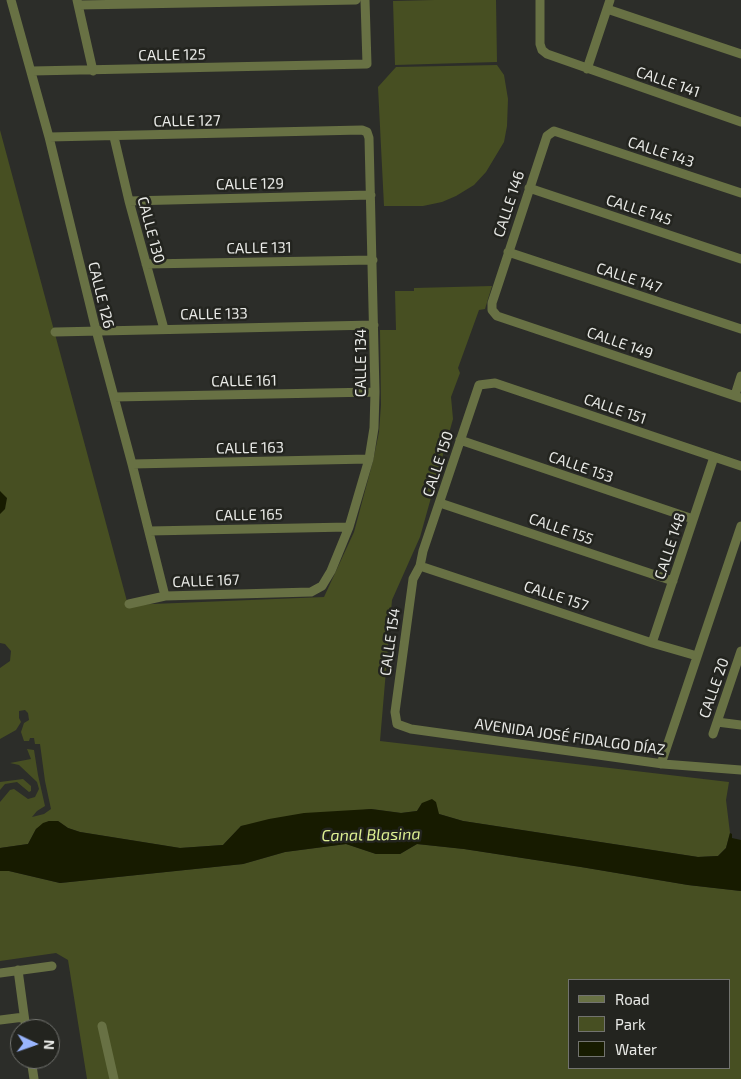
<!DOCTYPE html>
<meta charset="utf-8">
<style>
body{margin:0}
#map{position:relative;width:741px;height:1079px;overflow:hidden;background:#2c2d29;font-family:"Exo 2",sans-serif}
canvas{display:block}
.legend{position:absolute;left:568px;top:979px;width:162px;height:90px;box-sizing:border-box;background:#23241f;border:1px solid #72736f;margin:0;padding:6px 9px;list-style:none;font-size:15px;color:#e8e9e6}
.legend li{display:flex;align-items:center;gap:10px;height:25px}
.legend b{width:25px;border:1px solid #72736f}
.north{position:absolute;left:10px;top:1019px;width:50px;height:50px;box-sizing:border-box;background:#23241f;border:1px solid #72736f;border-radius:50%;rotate:93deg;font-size:14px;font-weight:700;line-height:20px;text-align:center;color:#e8e9e6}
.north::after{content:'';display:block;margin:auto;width:18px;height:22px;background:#99b5fd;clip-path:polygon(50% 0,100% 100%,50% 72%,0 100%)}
</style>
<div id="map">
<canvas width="741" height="1079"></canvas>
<ul class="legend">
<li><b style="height:6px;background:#687144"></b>Road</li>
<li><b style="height:14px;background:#474f22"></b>Park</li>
<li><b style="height:14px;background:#171b00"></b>Water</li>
</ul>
<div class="north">N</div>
</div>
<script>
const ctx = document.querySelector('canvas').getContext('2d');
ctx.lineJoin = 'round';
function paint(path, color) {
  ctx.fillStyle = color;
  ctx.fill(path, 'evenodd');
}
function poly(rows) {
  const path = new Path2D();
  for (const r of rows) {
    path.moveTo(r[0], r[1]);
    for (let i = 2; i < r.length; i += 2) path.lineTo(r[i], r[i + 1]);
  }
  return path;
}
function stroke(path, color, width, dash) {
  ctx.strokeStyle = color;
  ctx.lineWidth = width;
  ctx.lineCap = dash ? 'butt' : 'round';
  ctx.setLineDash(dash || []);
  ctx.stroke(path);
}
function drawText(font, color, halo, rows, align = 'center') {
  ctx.font = font + ' "Exo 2",sans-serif';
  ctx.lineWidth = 5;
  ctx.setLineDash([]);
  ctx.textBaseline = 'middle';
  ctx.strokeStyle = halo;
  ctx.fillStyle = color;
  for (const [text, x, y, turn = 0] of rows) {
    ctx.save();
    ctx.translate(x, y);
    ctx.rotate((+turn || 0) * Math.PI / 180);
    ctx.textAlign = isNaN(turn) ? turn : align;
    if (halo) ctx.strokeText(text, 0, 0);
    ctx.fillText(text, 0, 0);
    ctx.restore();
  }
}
const green = poly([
 [434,0,496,0,497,62,395,65,393,1],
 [497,65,504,75,508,99,507,126,504,142,486,172,474,185,456,196,442,202,423,206,384,206,378,87,396,67],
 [0,130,128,605,324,597,354,532,373,461,379,432,381,405,380,330,396,330,395,291,414,291,414,288,492,286,485,309,479,310,458,368,460,373,451,397,453,419,420,537,392,600,380,741,729,782,726,800,730,833,726,848,718,856,698,857,463,821,439,814,422,803,417,811,401,813,371,809,241,826,223,845,180,848,80,832,68,828,58,821,49,821,36,829,28,844,0,848,0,802,10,790,14,789,28,799,35,797,39,789,37,782,19,765,10,763,31,759,27,749,34,750,38,775,45,806,37,811,32,817,44,814,51,809,45,781,40,744,35,744,34,738,30,738,29,741,24,741,21,732,24,723,29,720,28,713,25,710,19,711,19,718,21,722,16,730,0,739,0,668,10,661,11,651,5,644,0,643],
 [23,779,31,786,31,791,29,792,17,782,5,784,0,790,0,782],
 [346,844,376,854,400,854,417,844,464,849,581,867,688,885,741,891,741,1079,87,1079,68,960,56,953,0,961,0,871,9,871,60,883,243,864,285,852],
 [570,980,730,980,730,1068,570,1068]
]);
const water = poly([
 [0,491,7,498,5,509,0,514],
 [432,799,436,802,439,814,463,821,698,857,718,856,726,848,730,833,732,834,732,838,741,840,741,891,688,885,581,867,464,849,417,844,400,854,376,854,346,844,285,852,243,864,60,883,9,871,0,871,0,848,28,844,36,829,43,823,49,821,58,821,68,828,80,832,180,848,223,845,241,826,269,819,304,813,371,809,401,813,417,811,422,803]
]);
const minor = poly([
 [11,0,49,137,96,330,132,464,165,596],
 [77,0,93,71],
 [540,0,540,44,542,50,547,54,741,122],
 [79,5,356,0],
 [607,9,741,54],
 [587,69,610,0],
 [32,71,367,64,365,0],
 [49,137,362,130,367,132,369,138,375,392,374,428,369,459,349,527,331,571,322,586,311,592,165,596,129,604],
 [114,137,129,201,164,329],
 [529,188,741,259],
 [741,193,554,131,547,136,498,285,492,303,492,310,497,316,741,398],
 [129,201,371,195],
 [508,252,741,329],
 [146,264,373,260],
 [55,332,374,325],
 [735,395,741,376],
 [114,397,375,392],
 [460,440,693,519],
 [132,464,369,459],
 [741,466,495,383,479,385,423,551,420,566,413,579,395,712,397,724,411,729,663,764,741,770],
 [440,503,673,581],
 [149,531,349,527],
 [420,566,652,643,697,656],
 [652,643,714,457],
 [717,722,741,725],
 [713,734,741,651],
 [661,764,741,526],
 [18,970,26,1029],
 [0,973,52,966],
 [0,1020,24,1017],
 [102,1026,114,1079],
 [31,1059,34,1079]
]);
const streetNames = [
 ["CALLE 125",172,55,-1],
 ["CALLE 141",668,82,19],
 ["CALLE 127",187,121,-1],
 ["CALLE 143",661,152,18],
 ["CALLE 129",250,184,-1],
 ["CALLE 146",509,204,-72],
 ["CALLE 145",639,210,18],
 ["CALLE 130",151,230,75],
 ["CALLE 131",259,248,-1],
 ["CALLE 147",629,278,18],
 ["CALLE 126",101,295,76],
 ["CALLE 133",214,314,-1],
 ["CALLE 149",620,343,19],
 ["CALLE 134",361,363,-90],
 ["CALLE 161",244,381,-1],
 ["CALLE 151",615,409,19],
 ["CALLE 163",250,448,-1],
 ["CALLE 150",438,464,-72],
 ["CALLE 153",581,467,19],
 ["CALLE 165",249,515,-1],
 ["CALLE 155",561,529,19],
 ["CALLE 148",670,546,-72],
 ["CALLE 167",206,581,-2],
 ["CALLE 157",556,596,18],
 ["CALLE 154",390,642,-82],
 ["CALLE 20",714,688,-71],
 ["AVENIDA JOSÉ FIDALGO DÍAZ",570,737,8]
];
const waterNames = [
 ["Canal Blasina",371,835,-1]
];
paint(green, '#474f22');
paint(water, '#171b00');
stroke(minor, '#687144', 9);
drawText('15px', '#e8e9e6', '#23241f', streetNames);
drawText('italic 16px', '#ddef92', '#23241f', waterNames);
</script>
